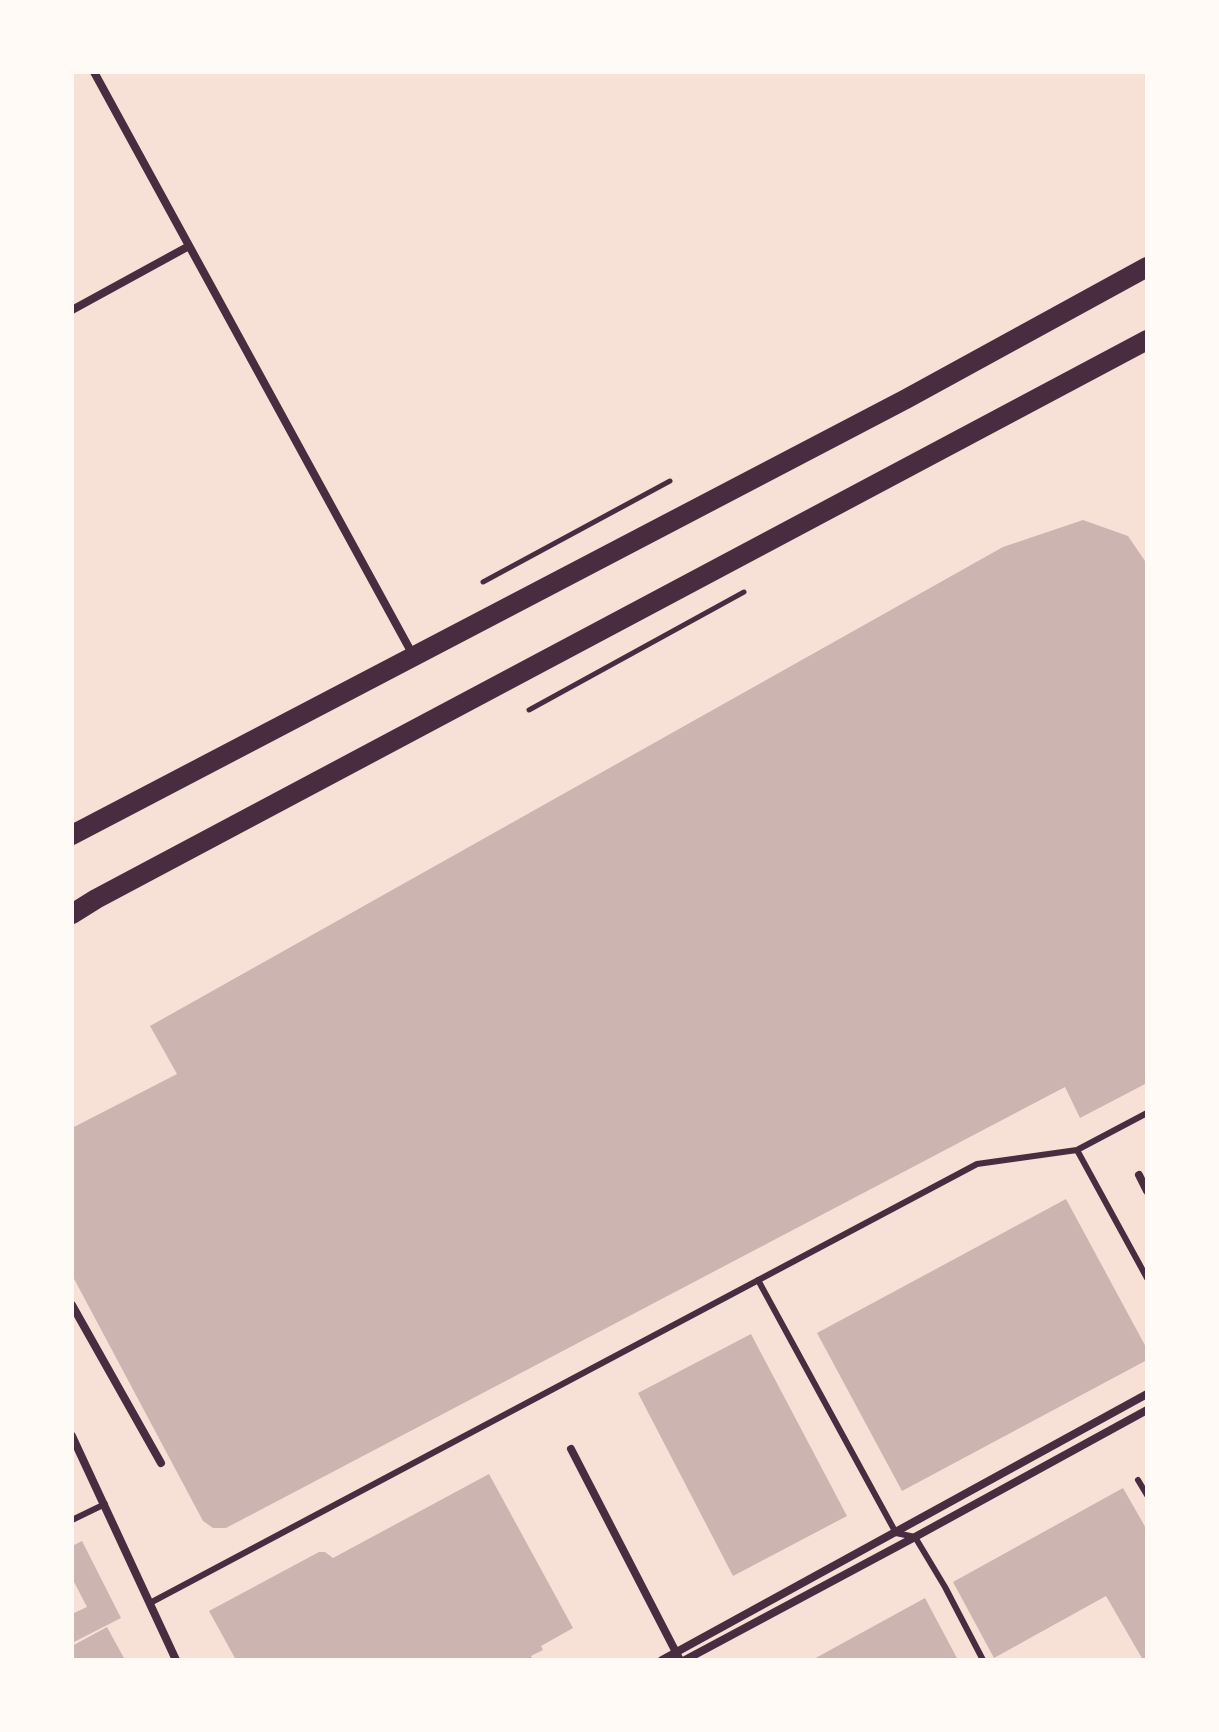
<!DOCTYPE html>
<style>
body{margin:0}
#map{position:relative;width:1219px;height:1732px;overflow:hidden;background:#f7e1d7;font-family:"Titillium Web",sans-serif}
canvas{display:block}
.frame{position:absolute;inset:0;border:74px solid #fffaf5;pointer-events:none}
</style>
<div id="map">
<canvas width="1219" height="1732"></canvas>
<div class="frame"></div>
</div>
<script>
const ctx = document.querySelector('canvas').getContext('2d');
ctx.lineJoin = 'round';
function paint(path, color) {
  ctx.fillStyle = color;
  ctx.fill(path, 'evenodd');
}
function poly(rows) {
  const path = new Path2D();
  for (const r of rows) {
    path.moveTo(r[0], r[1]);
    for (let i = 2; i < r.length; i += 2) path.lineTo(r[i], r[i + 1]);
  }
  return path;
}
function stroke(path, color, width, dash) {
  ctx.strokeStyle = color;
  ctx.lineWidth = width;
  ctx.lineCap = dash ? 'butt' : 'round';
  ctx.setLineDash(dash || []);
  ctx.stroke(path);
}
const building = poly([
 [1083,520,1128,536,1147,564,1147,1083,1080,1118,1065,1087,226,1528,213,1528,203,1521,72,1275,72,1128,177,1074,150,1026,1003,547],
 [1066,1199,1147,1349,1147,1360,902,1491,817,1333],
 [751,1334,847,1516,733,1576,638,1393],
 [489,1474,573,1628,541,1646,543,1650,531,1656,533,1660,236,1660,209,1611,319,1552,325,1552,333,1558],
 [1123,1488,1147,1530,1147,1660,1143,1660,1106,1596,994,1658,953,1582],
 [82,1541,121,1618,72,1643,72,1614,87,1607,72,1578,72,1546],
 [925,1598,958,1660,812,1660],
 [107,1627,125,1660,72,1660,72,1646]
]);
const path = poly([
 [483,582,670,481],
 [529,710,744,592]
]);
const service = poly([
 [1077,1150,1147,1278],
 [758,1280,896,1533,915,1537,945,1587,983,1660],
 [1138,1480,1147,1495],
 [72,1520,105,1504],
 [150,1603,977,1164,1077,1150,1147,1113]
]);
const minor = poly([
 [94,72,413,655],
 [72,310,189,246],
 [1139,1175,1147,1191],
 [72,1305,161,1463],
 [72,1436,176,1660],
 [571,1449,680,1660],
 [662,1660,1147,1394],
 [685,1660,915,1537,1147,1410]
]);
const primary = poly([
 [72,835,906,399,1147,267],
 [72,914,96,899,1147,340]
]);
paint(building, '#ccb4b1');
stroke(path, '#4a2c40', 5);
stroke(service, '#4a2c40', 6);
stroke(minor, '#4a2c40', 8);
stroke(primary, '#4a2c40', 20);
</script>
